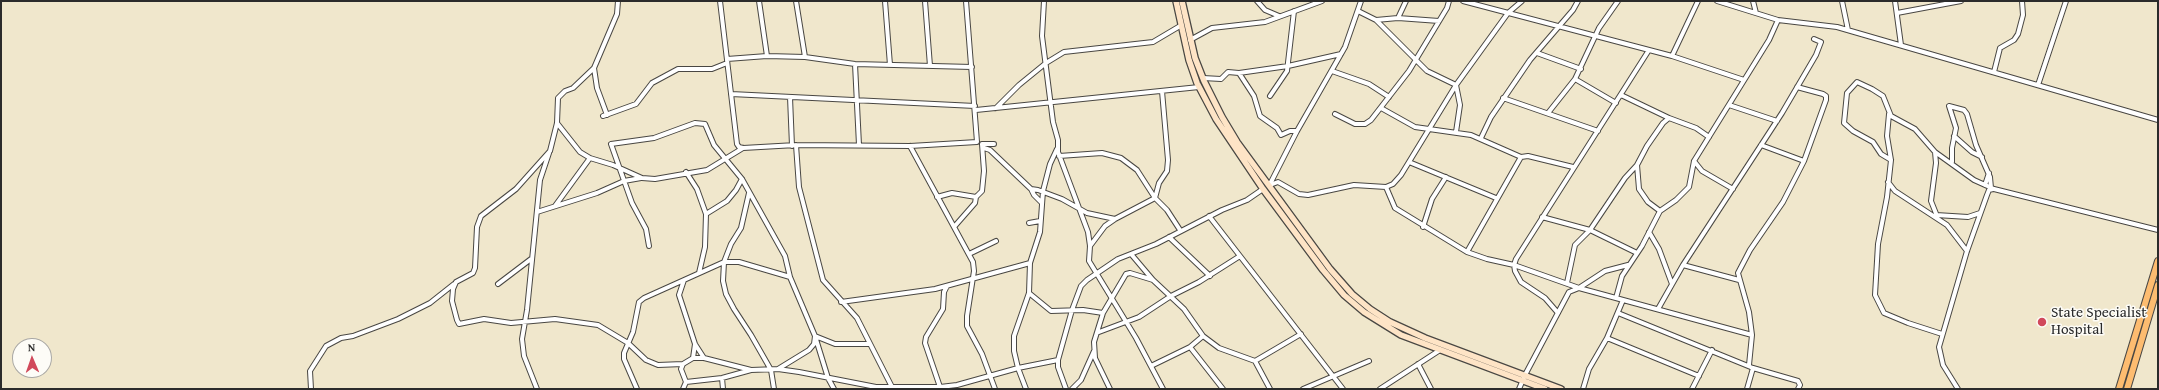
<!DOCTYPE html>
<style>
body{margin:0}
#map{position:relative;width:2159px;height:390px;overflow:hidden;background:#f0e7cc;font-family:"Gentium Book Plus",serif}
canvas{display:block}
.frame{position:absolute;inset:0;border:2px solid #2b2b2b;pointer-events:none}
.north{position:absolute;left:12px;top:338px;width:40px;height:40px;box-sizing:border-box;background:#fdfcf7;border:1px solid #a9a8a5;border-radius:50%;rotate:358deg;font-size:11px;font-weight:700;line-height:16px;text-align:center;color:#2b2b2b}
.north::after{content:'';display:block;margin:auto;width:14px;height:18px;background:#d1495b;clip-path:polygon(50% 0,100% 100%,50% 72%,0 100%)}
</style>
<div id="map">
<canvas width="2159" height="390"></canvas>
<div class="frame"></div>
<div class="north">N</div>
</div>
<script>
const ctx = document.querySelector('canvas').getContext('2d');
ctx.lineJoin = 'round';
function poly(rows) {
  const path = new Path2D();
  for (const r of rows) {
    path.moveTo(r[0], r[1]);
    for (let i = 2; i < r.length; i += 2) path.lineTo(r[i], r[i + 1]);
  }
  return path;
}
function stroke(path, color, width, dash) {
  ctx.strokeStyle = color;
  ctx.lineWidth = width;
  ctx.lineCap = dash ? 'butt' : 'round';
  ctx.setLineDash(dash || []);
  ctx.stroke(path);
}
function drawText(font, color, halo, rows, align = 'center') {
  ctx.font = font + ' "Gentium Book Plus",serif';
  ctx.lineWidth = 3;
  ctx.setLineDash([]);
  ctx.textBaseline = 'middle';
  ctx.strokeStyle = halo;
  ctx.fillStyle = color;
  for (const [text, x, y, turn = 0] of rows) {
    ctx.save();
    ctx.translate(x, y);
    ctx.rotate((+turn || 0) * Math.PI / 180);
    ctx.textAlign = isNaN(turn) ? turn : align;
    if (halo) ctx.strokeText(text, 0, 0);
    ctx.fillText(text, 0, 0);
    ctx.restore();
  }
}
const street = poly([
 [618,1,617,14,594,68,573,88,565,91,558,98,557,123,550,151,516,189,481,216,477,227,475,268,473,273,456,282,453,289,452,301,457,320,459,324,484,319,511,323,555,319,598,325,628,343,646,360,658,365,683,364,693,358,704,358,751,370],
 [720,1,737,144,739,147,743,148,796,145,910,146,977,142,966,1],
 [759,1,767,56],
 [796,1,805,57],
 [885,1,890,65],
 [925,1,930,66],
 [1044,1,1042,36,1053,122,1058,140,1058,152,1088,232,1090,246,1089,261,1136,338,1163,389],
 [1257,1,1265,10,1279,16],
 [1463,1,1672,56,1744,80],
 [1717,1,1778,20,1837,27,2158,120],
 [1753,1,1756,13],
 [1842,1,1848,30],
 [1895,1,1901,45],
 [1358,11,1376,20,1427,71,1456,85,1460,105,1456,132],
 [1897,13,1961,1],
 [1398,18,1406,1],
 [1376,20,1398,18,1439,21],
 [1190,40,1212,28,1265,22,1322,1],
 [1537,53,1581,69],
 [1672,56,1698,1],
 [727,59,767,56,805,57,855,64,972,67],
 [855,64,859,145],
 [594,68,597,88,607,115],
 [1332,71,1369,84,1389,97],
 [1994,72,2000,48,2014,40,2018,34,2023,15,2022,1],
 [1239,73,1288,66,1341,54],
 [1203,78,1221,79,1228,72,1239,73,1254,96,1260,116,1277,128,1281,135,1290,131,1297,131],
 [1575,79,1616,103],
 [2038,85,2066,1],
 [731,94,975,106],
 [1621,95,1669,118],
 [1270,96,1287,71,1294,11],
 [790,97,792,146],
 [1503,98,1598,131],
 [1729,105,1777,121],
 [996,108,1019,85,1046,63,1064,52,1153,42,1180,26],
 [1381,108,1415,127,1471,135,1521,157,1528,156,1573,167],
 [976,110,1199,87],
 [1548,113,1575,79,1599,28,1618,1],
 [1335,114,1355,124,1365,124,1371,120,1409,71,1447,8,1449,1],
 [1889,114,1887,136,1891,160,1887,197,1878,244,1875,295,1884,313,1908,323,1942,334],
 [603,116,636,104,652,83,678,69,712,69,727,63],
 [557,123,580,152,590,158,613,165,642,178,655,179,707,170,743,148],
 [1954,136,1972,152,1982,157],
 [1481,138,1491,117,1530,60,1573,10,1578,1],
 [796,145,799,187,823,280,857,318,893,389],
 [1761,145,1804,161],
 [910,146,973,262,974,271,967,316,967,326,982,354,995,389],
 [984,148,990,150,1031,189,1034,195,1042,203],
 [1935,152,1936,163,1931,201,1937,216],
 [1059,156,1102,153,1121,158,1137,170,1155,198,1167,210,1180,230],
 [1891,160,1881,154,1873,142,1853,131,1844,123,1847,93,1857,82,1872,89,1883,96,1891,116,1915,129,1935,152,1974,180,1994,189,2158,230],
 [1694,161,1702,171,1733,189],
 [1409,162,1496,198],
 [1952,162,1952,148,1956,128,1949,106,1964,110,1967,114,1976,145,1990,177,1991,188],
 [686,172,697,189,706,214],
 [1888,182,1895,191,1947,225,1967,251],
 [1270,184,1297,131,1345,47,1361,1],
 [1270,185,1278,182,1299,194,1308,195,1354,185,1386,187,1393,184,1401,175,1456,85,1508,13,1522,1],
 [1985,185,1989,173],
 [1386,187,1395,208,1467,252,1487,259,1514,265,1579,288,1752,335],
 [1031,189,1038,190,1062,199,1087,213,1115,219],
 [749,193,741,228,731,244,724,262,723,281,726,294,734,309,751,335,771,370,774,389],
 [937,197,952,193,976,197],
 [555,206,590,158],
 [1660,211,1648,202,1639,189,1637,165,1647,146,1663,123,1669,118,1696,128,1709,137],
 [537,212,597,193,624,181,641,178],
 [1936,215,1968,217,1980,213],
 [1209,216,1343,389],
 [1542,217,1590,230,1637,253],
 [1029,223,1040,221],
 [954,227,975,203,976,197,982,191,984,171,982,144,994,144],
 [1423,227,1432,199,1446,177],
 [1649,232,1659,249,1672,284],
 [1169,237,1210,276],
 [649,246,646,229,632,203,611,144,654,138,695,123,705,124,714,145,742,179,785,256,790,277,815,336,828,378,834,389],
 [1090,246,1105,226,1115,219,1155,198,1159,183,1167,171,1168,160,1162,91],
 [1467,252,1521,157],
 [969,254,996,241],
 [1131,254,1153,280,1184,309,1203,336,1219,348,1255,361,1270,389],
 [1683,265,1739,280],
 [699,273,705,247,706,214,727,201,736,190,742,179],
 [684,280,679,295,695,344,704,358],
 [1567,283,1575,245,1590,230,1625,178,1637,165],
 [498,284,531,259],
 [1029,293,1051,311,1083,310,1103,313],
 [1616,298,1622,276,1642,246,1660,211,1676,200,1689,187,1694,161,1769,40,1778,20],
 [841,302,935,289,1030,263],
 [1658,309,1683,265,1782,113,1816,55,1821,42,1814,39],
 [1558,313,1545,298,1521,282,1515,271,1514,265,1516,259,1649,50],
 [1618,313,1753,368,1798,381,1800,385,1798,389],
 [1099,332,1139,317,1171,296,1199,282,1240,256],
 [1607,338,1699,376],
 [1190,347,1223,389],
 [693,358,695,344],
 [1255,361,1301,334],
 [683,364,681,369,686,382,683,389],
 [1418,364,1431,389],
 [1749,365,1752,335,1749,312,1738,273,1750,250,1783,202,1804,161,1826,100,1826,96,1823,94,1797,87],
 [1151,366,1190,347,1203,336],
 [778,369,809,350,814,344,815,336,835,344,869,344],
 [722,378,723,389],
 [686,382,722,378,751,370,778,369,799,372,876,387,940,387,957,385,1018,368,1058,360],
 [940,387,925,343,926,337,943,309,944,292,947,286],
 [311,389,310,371,326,346,341,338,353,336,398,319,430,303,454,284],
 [537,389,524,356,522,339,527,310,540,180,549,153],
 [637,389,624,359,624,353,633,332,639,302,644,298,724,262,739,262,790,277],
 [1026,389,1018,368,1014,351,1014,336,1029,293,1030,263,1040,232,1043,191,1050,164,1057,149],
 [1066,389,1058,367,1058,360,1072,310,1081,286,1087,280,1118,259,1156,244,1222,210,1247,200,1263,189],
 [1072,389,1081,380,1094,351],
 [1110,389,1095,358,1094,342,1103,313,1126,274,1130,273,1153,280],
 [1303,389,1369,361],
 [1380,389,1440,350],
 [1519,389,1525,375,1569,292,1579,288,1605,271,1628,265],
 [1583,389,1589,369,1607,338,1623,300],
 [1692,389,1712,350],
 [1747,389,1753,368],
 [1958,389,1943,365,1939,347,1967,251,1987,195,1989,190,1993,189]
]);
const secondary = poly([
 [1176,1,1189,60,1197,83,1216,119,1263,189,1323,270,1344,295,1364,312,1401,335,1545,389],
 [1182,1,1195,58,1204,81,1222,117,1237,142,1330,269,1352,294,1370,309,1390,322,1425,338,1561,389]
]);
const primary = poly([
 [2119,389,2158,261],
 [2127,389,2158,285]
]);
const markers = [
 [2042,322,5,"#d1495b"]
];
const poiNames = [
 ["State Specialist",2051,313],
 ["Hospital",2051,330]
];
stroke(street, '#494743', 6);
stroke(secondary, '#494743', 8);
stroke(primary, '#494743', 8);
stroke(street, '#fff', 4);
stroke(secondary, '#fee4c6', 5.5);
stroke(primary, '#fdbc70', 6);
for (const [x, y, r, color] of markers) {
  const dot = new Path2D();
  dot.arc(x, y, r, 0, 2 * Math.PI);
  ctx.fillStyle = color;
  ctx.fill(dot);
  stroke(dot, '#fdfcf7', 1.5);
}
drawText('15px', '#2b2b2b', '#fdfcf7', poiNames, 'left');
</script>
